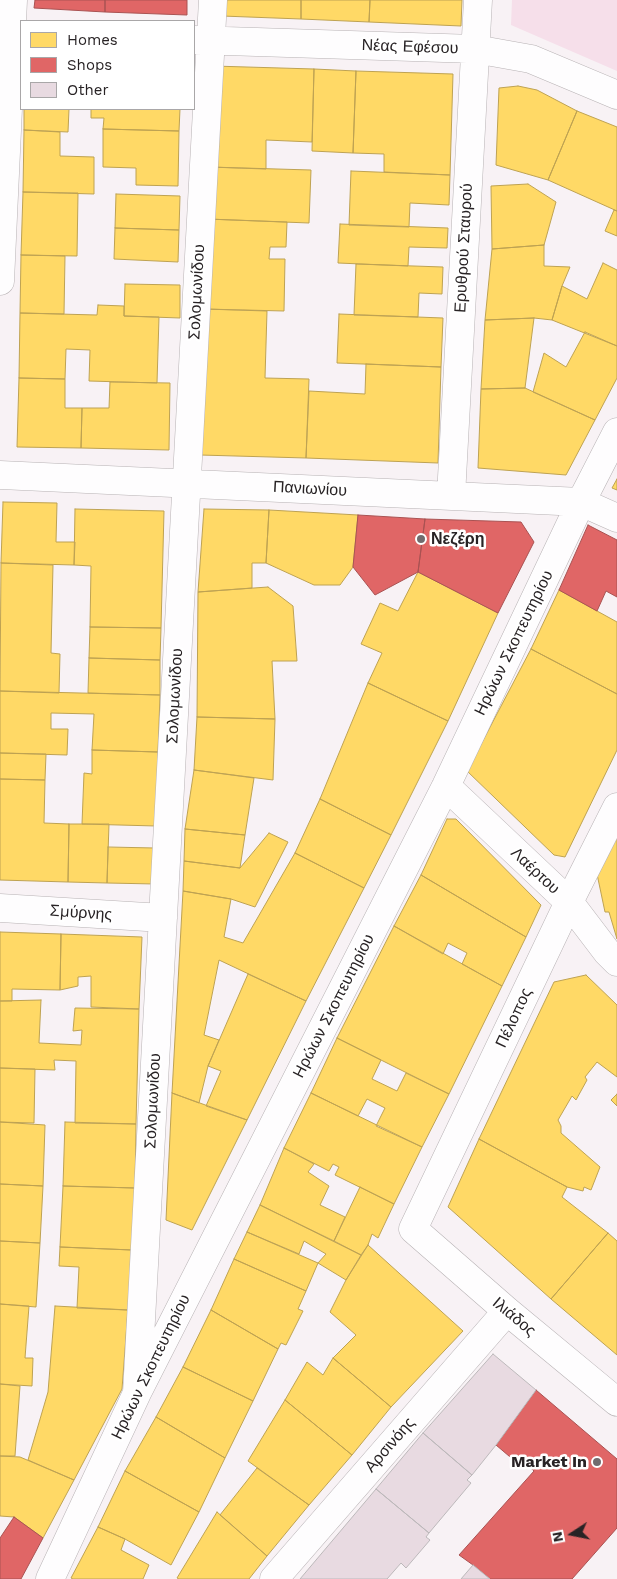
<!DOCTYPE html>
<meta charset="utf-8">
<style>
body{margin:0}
#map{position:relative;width:617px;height:1579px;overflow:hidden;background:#f8f2f5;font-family:"Work Sans",sans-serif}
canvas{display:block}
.legend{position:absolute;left:20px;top:20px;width:175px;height:90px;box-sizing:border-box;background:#fff;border:1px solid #a9a7a8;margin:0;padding:6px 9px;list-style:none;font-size:15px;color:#282325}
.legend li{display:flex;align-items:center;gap:10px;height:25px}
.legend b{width:25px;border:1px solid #a9a7a8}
.north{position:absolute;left:547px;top:1509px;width:50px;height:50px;-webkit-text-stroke:4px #fff;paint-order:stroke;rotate:259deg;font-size:14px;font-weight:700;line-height:20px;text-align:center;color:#282325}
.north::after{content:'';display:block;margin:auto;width:18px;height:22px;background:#282325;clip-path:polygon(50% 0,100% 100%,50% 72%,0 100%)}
</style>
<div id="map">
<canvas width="617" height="1579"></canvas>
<ul class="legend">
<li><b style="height:14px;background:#ffd966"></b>Homes</li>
<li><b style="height:14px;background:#e06666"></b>Shops</li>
<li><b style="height:14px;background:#e8dae1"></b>Other</li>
</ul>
<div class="north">N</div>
</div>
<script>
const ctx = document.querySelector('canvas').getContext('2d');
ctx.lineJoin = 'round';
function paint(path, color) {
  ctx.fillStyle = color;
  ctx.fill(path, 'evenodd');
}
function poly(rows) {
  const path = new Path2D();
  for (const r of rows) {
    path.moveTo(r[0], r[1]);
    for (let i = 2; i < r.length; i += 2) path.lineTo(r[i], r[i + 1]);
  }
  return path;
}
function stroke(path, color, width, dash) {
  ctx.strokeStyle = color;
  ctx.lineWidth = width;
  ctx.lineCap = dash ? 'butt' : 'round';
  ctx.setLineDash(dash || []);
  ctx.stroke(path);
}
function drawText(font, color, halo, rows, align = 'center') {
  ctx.font = font + ' "Work Sans",sans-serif';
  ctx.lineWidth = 5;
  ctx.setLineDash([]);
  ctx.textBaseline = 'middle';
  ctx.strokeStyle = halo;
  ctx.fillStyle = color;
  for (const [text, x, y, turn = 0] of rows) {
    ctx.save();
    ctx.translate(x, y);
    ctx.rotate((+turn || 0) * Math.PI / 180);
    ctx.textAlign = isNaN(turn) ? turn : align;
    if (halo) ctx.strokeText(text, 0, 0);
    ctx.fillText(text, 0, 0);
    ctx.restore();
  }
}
const green = poly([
 [512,0,617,0,617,71,511,25]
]);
const homes = poly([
 [223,0,301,0,301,19,222,16,223,0],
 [301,0,370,0,369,22,301,19,301,0],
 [370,0,462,0,461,26,369,22,370,0],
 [213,66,314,69,312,142,266,140,266,169,209,167,213,66],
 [314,69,356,71,353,153,312,151,314,69],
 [356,71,453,74,450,175,384,172,384,154,353,153,356,71],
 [518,86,537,90,577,111,548,180,496,165,499,88,518,86],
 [24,109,69,109,68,132,24,130,24,109],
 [91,109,180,109,179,131,103,129,104,118,91,118,91,109],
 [577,111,617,127,617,211,548,180,577,111],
 [103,129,179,131,178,186,136,185,136,168,103,167,103,129],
 [24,130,60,132,60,156,94,157,94,194,23,192,24,130],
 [209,167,311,170,309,223,207,219,209,167],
 [351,171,450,175,449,205,410,203,409,227,349,225,351,171],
 [528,184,556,202,544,245,492,249,491,186,528,184],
 [23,192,78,193,77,256,21,255,23,192],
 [116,194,180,196,179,230,115,228,116,194],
 [614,210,617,211,617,236,605,231,614,210],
 [207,219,287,222,286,247,270,247,269,259,285,259,284,311,204,309,207,219],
 [340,224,448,228,447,248,409,247,408,266,338,263,340,224],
 [115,228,179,230,178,262,114,259,115,228],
 [544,245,544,266,570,267,562,286,552,320,534,318,485,320,492,249,544,245],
 [21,255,65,256,64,314,20,313,21,255],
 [603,263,617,270,617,346,552,320,562,286,587,299,603,263],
 [356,264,443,267,442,294,419,293,418,317,354,315,356,264],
 [125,284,180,285,180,318,124,316,125,284],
 [98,305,124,306,124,316,159,317,157,383,89,381,90,350,66,349,65,379,19,378,20,313,97,315,98,305],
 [204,309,267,311,265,378,309,379,306,458,200,455,204,309],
 [339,314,443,318,441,367,337,363,339,314],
 [534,318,525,388,481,389,485,320,534,318],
 [585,332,617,346,617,378,595,420,533,392,544,353,566,367,585,332],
 [366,364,441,367,438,463,306,458,309,391,365,394,366,364],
 [19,378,65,379,65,408,82,408,81,448,17,447,19,378],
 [110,382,170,383,169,450,81,448,82,408,109,408,110,382],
 [525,388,595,420,566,475,478,468,481,389,525,388],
 [617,479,617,490,612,488,617,479],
 [3,502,57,503,56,542,75,542,74,565,1,563,3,502],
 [75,509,164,511,161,628,90,627,91,566,74,565,75,509],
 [204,509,269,510,266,563,252,563,252,588,198,592,204,509],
 [269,510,358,515,353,567,340,585,314,585,266,563,269,510],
 [1,563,53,565,51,653,60,654,59,693,0,691,1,563],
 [418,572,498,613,448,721,368,683,382,653,361,644,380,603,398,611,418,572],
 [268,587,293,606,297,661,272,661,275,719,197,717,198,592,268,587],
 [559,590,617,622,617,694,531,649,559,590],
 [90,627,161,628,160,660,89,658,90,627],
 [531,649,617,694,617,750,565,857,554,855,467,771,531,649],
 [89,658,160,660,160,695,88,693,89,658],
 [368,683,448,721,391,835,320,799,368,683],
 [0,691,160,695,158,752,92,750,94,714,51,713,51,729,68,729,67,755,0,753,0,691],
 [197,717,275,719,273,780,194,770,197,717],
 [92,750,158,752,156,826,82,824,84,773,92,774,92,750],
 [0,753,46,754,45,780,0,779,0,753],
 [194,770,254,778,245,835,185,829,194,770],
 [0,779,45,780,44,823,69,824,68,882,0,880,0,779],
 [320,799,391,835,364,888,295,853,320,799],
 [447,819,456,819,541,905,526,937,421,875,447,819],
 [69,824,109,824,107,883,68,882,69,824],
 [185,829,245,835,240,868,184,861,185,829],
 [269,833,288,842,255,907,231,899,183,891,184,861,240,868,269,833],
 [617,834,617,939,609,912,605,912,597,874,617,834],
 [108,847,155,848,155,884,107,883,108,847],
 [295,853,364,888,306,1001,219,960,204,1035,219,1040,208,1066,199,1103,172,1093,183,891,231,899,224,937,243,943,295,853],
 [421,875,526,937,502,986,462,964,467,953,448,943,443,954,394,926,421,875],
 [394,926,502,986,449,1094,337,1038,394,926],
 [0,932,61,934,60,990,12,989,12,1001,0,1001,0,932],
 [61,934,142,937,139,1009,91,1007,91,976,78,977,78,986,60,990,61,934],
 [248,974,306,1001,247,1120,206,1106,221,1071,208,1066,248,974],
 [586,975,617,1005,617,1077,597,1062,585,1077,587,1080,576,1100,572,1096,558,1120,561,1126,561,1133,600,1167,591,1190,584,1187,583,1191,567,1187,479,1139,554,982,586,975],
 [41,1000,39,1043,81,1045,82,1030,73,1031,75,1008,139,1009,136,1124,75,1123,76,1061,54,1060,55,1070,0,1068,0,1001,41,1000],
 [337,1038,381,1060,372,1079,397,1091,406,1073,449,1094,422,1147,376,1126,385,1108,367,1099,358,1116,311,1093,337,1038],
 [0,1068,35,1069,34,1123,0,1122,0,1068],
 [172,1093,247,1120,192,1230,166,1220,172,1093],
 [311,1093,422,1147,394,1204,335,1175,339,1167,333,1164,329,1171,284,1148,311,1093],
 [617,1094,617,1106,611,1100,617,1094],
 [0,1122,45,1125,43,1186,0,1184,0,1122],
 [65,1122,136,1124,135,1188,63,1186,65,1122],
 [479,1139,567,1187,562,1197,608,1233,551,1299,448,1207,479,1139],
 [284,1148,314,1164,308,1172,329,1186,320,1205,345,1217,334,1241,260,1205,284,1148],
 [0,1184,43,1186,40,1243,0,1241,0,1184],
 [63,1186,135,1188,132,1250,60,1247,63,1186],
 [360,1187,394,1204,378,1238,372,1234,368,1245,361,1255,334,1241,360,1187],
 [260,1205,361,1255,346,1280,318,1263,326,1254,304,1241,299,1254,247,1232,260,1205],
 [247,1232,318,1263,306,1291,234,1259,247,1232],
 [608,1233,617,1241,617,1355,551,1299,608,1233],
 [0,1241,40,1243,36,1307,0,1304,0,1241],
 [368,1245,463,1331,391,1407,333,1358,356,1335,330,1312,346,1280,368,1245],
 [60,1247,132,1250,128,1310,77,1308,79,1267,59,1266,60,1247],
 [234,1259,306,1291,298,1309,303,1311,286,1345,281,1343,278,1349,211,1310,234,1259],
 [0,1304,29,1306,25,1358,33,1358,32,1386,0,1384,0,1304],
 [55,1306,128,1310,122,1389,74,1480,28,1460,48,1392,55,1306],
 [211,1310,278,1349,253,1401,183,1367,211,1310],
 [333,1358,391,1407,352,1455,285,1400,307,1362,323,1375,333,1358],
 [183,1367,253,1401,225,1458,156,1417,183,1367],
 [0,1384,20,1386,15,1456,0,1456,0,1384],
 [285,1400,352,1455,309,1505,248,1461,285,1400],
 [156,1417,225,1458,199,1512,125,1471,156,1417],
 [0,1456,20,1457,74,1480,43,1538,14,1517,0,1516,0,1456],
 [257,1468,309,1505,267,1556,220,1515,257,1468],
 [125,1471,199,1512,171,1565,125,1539,98,1527,125,1471],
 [217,1512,267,1556,249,1579,179,1579,177,1578,217,1512],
 [98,1527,125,1539,121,1550,149,1565,143,1579,73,1579,71,1578,98,1527]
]);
const shops = poly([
 [35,0,105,0,105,12,34,8,35,0],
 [105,0,187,0,187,15,105,12,105,0],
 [358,515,425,519,418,572,375,595,353,567,358,515],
 [425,519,521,522,534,542,498,613,418,572,425,519],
 [588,525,617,540,617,597,606,591,597,611,559,590,588,525],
 [536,1390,617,1459,617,1528,572,1579,490,1579,473,1565,459,1555,534,1471,519,1457,516,1462,496,1445,536,1390],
 [14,1517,43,1538,21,1579,0,1579,0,1538,14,1517]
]);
const building = poly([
 [493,1354,536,1390,496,1445,472,1475,423,1433,493,1354],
 [423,1433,472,1475,467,1480,471,1483,429,1533,376,1489,423,1433],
 [376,1489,429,1533,426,1537,430,1540,406,1568,401,1563,387,1579,300,1579,376,1489],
 [473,1565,490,1579,461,1579,473,1565]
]);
const minor = poly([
 [194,40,475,49,531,59,617,95],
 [0,281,13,0],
 [0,475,581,502,617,518],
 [451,496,478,0],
 [446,786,569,902,607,952,617,962],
 [617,807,569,902,413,1229,507,1311,617,1402],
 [0,908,163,918],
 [137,1393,213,0],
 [50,1579,137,1393,446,786,581,502,617,432],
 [274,1579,507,1311]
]);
const markers = [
 [421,539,5,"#716b6e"],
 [597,1462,5,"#716b6e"]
];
const streetNames = [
 ["Νέας Εφέσου",410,47,2],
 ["Ερυθρού Σταυρού",464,248,-87],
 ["Σολομωνίδου",197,292,-87],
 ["Πανιωνίου",310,489,3],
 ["Ηρώων Σκοπευτηρίου",514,643,-64],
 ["Σολομωνίδου",175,696,-87],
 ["Λαέρτου",535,871,43],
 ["Σμύρνης",81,913,4],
 ["Ηρώων Σκοπευτηρίου",334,1006,-63],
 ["Πέλοπος",514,1018,-65],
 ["Σολομωνίδου",153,1101,-87],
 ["Ιλιάδος",514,1317,40],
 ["Ηρώων Σκοπευτηρίου",151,1367,-64],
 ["Αρσινόης",390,1445,-49]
];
const poiNames = [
 ["Νεζέρη",431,539],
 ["Market In",587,1462,"right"]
];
paint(green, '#f6dfea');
paint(homes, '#ffd966');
stroke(homes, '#bea252', 1);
paint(shops, '#e06666');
stroke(shops, '#a95252', 1);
paint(building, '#e8dae1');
stroke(building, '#bcb8ba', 1);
stroke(minor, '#b7b2b4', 29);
stroke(minor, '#fefdfe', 28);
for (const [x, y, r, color] of markers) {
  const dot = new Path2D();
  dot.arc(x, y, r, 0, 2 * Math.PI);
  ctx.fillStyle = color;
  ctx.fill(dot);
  stroke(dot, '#fff', 2);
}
drawText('16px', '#282325', '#fff', streetNames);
drawText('bold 16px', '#282325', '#fff', poiNames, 'left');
</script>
